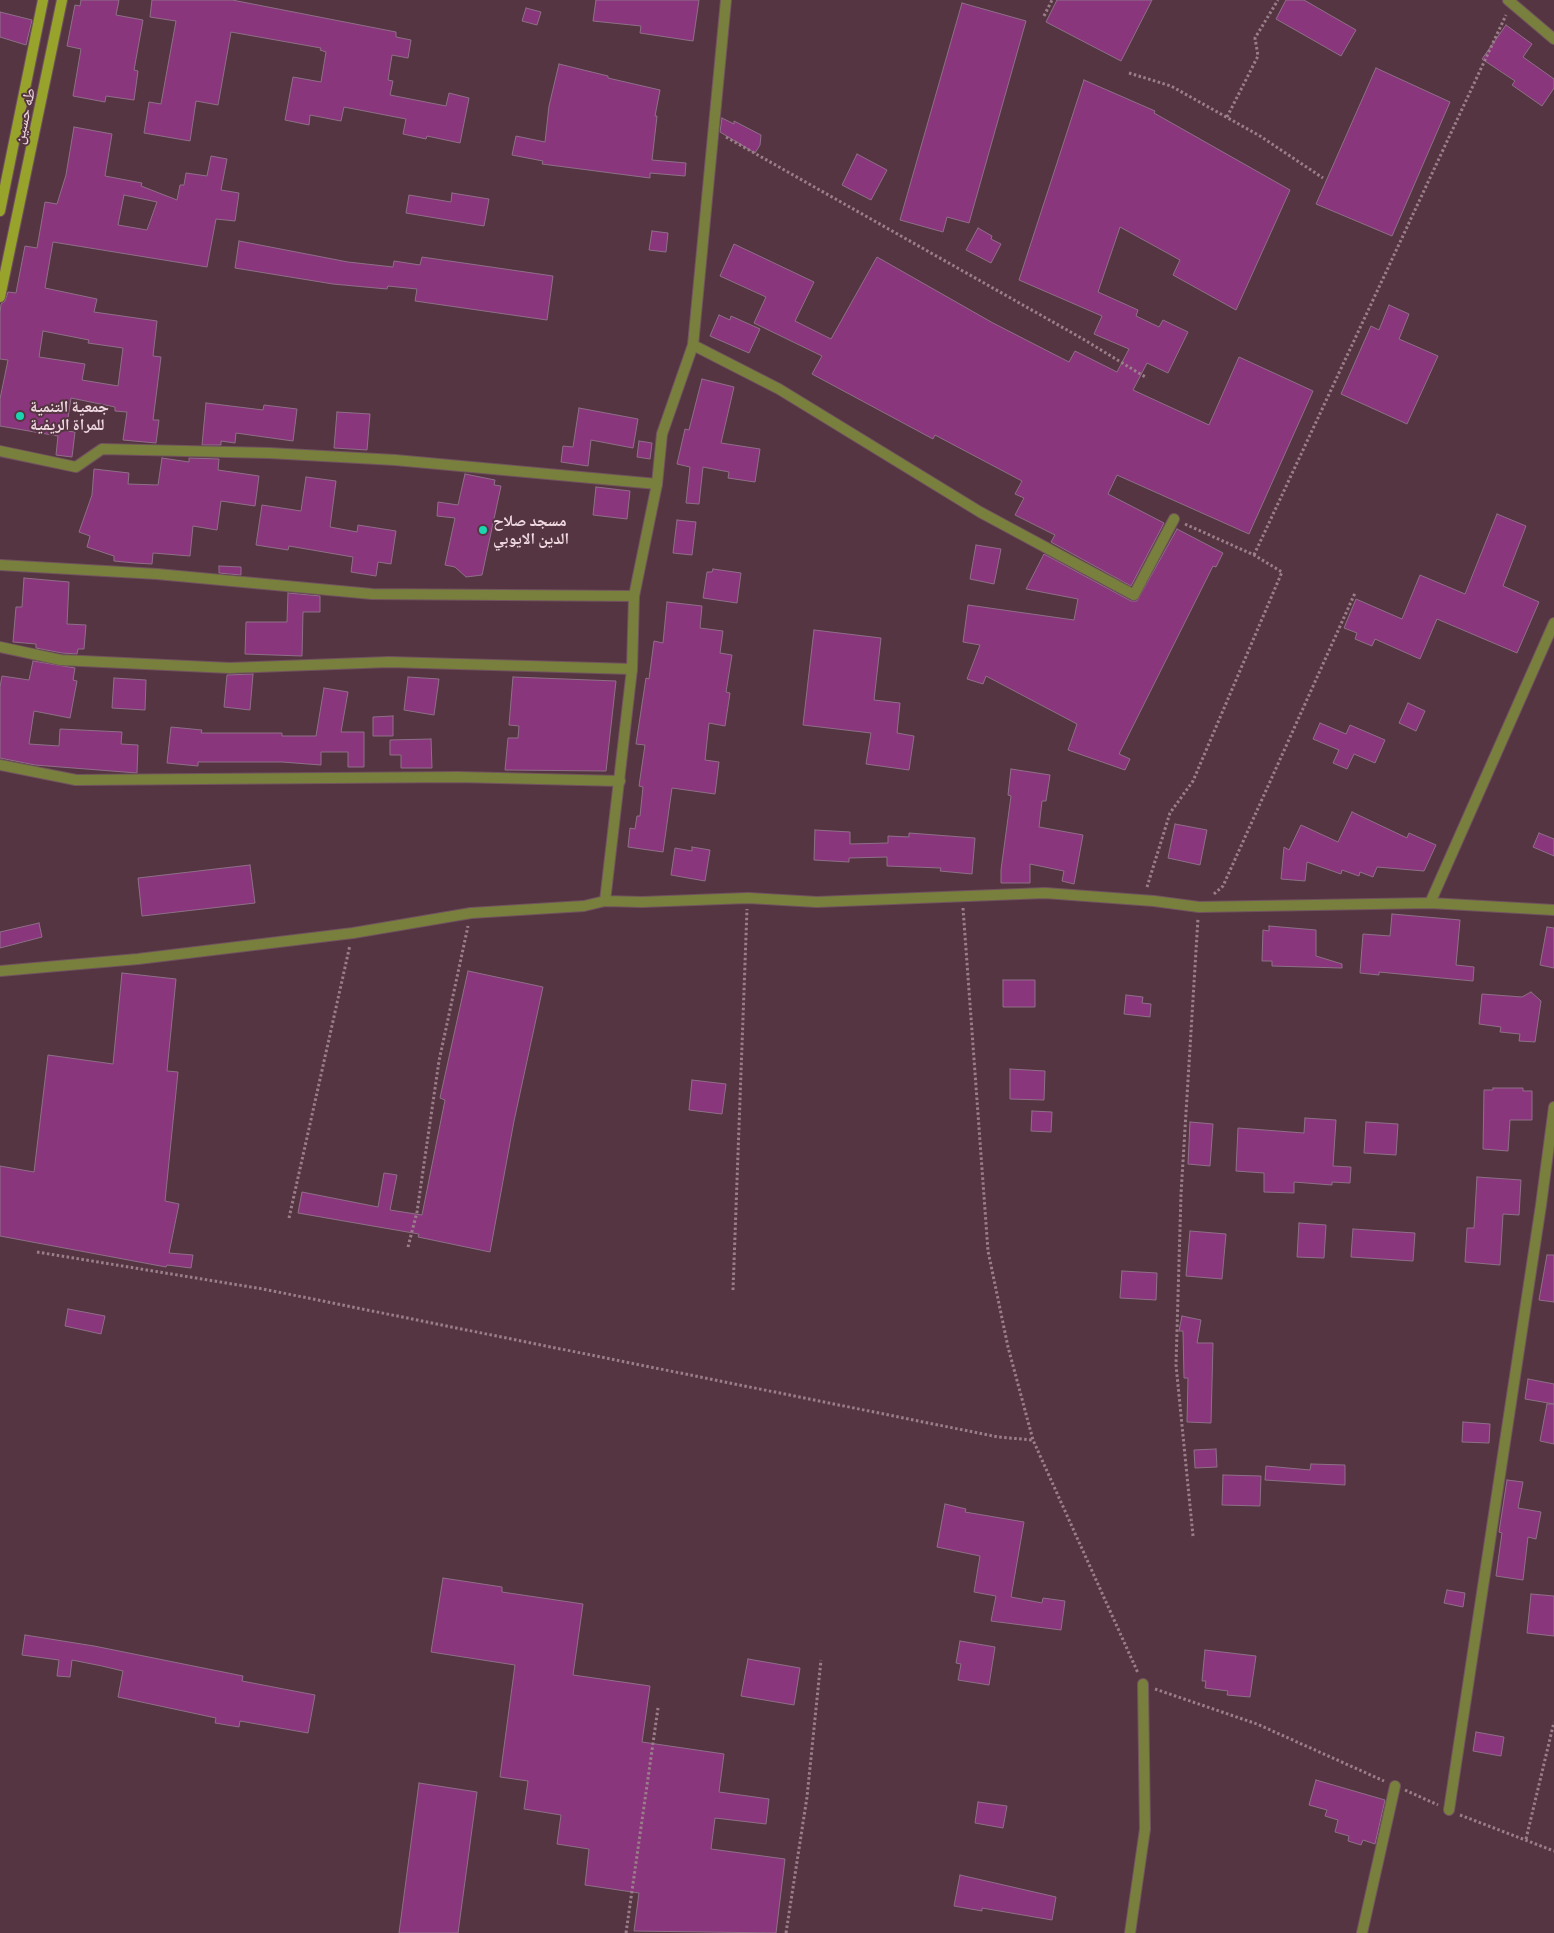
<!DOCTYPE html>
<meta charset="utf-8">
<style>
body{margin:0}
canvas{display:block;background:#563542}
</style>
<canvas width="1554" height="1933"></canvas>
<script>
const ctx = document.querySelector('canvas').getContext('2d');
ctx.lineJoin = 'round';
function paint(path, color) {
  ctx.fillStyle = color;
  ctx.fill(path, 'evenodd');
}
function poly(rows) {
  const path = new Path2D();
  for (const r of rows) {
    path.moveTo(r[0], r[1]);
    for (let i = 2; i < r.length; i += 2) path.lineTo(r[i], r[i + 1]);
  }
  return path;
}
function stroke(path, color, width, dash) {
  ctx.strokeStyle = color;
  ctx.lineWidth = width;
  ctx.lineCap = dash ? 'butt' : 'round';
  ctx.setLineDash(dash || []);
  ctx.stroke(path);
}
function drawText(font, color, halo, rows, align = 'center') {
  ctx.font = font + ' Barlow,"Noto Naskh Arabic",sans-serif';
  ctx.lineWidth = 4;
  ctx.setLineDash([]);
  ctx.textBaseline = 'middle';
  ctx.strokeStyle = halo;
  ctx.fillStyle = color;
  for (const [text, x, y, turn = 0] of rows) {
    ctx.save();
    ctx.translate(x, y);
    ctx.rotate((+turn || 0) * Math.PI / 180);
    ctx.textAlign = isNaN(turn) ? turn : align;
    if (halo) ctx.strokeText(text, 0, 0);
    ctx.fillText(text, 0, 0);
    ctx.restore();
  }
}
const building = poly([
 [81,0,119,0,116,15,143,20,134,70,138,71,134,100,106,96,105,102,73,96,81,49,67,46,75,5,80,6,81,0],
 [152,0,232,0,396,32,396,37,411,40,408,58,392,55,388,80,393,81,390,95,446,106,449,93,469,98,460,143,427,136,426,139,403,134,406,119,344,107,341,121,310,115,309,125,285,120,293,77,321,82,326,52,320,50,321,48,231,32,218,105,196,101,190,141,144,133,149,102,161,104,176,21,150,17,152,0],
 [596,0,699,0,693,41,640,33,641,26,593,21,596,0],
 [1057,0,1152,0,1121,61,1046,22,1057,0],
 [1286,0,1304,0,1356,30,1341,56,1276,19,1286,0],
 [962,3,1026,21,969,223,947,217,943,232,900,220,962,3],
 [526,8,541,12,537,25,522,21,526,8],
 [0,12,32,20,26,45,0,37,0,12],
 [1506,25,1532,44,1523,57,1554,79,1554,88,1542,106,1512,85,1515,81,1482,59,1506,25],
 [559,64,608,76,608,78,660,90,655,116,657,116,652,160,686,163,685,176,650,173,650,178,542,164,543,161,512,155,516,136,545,142,549,106,559,64],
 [1376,68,1450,102,1392,236,1316,204,1376,68],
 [1084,80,1155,111,1154,113,1290,190,1236,310,1173,275,1180,260,1120,227,1098,292,1138,310,1136,316,1159,327,1163,320,1188,332,1168,373,1147,363,1133,390,1209,425,1239,357,1313,391,1249,534,1117,475,1108,494,1164,523,1131,586,1051,542,1055,535,1015,515,1024,498,1015,494,1022,481,935,435,933,439,812,374,822,356,754,323,766,297,720,276,734,244,814,282,795,321,831,339,877,257,993,323,1069,362,1075,351,1117,372,1129,349,1094,334,1102,316,1019,280,1084,80],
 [722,118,734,124,734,121,761,135,760,145,755,153,720,132,722,118],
 [74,127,112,134,105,176,142,183,141,186,177,200,180,185,184,185,186,173,207,176,211,156,227,159,221,190,239,193,235,221,216,219,207,267,53,242,45,288,97,299,94,312,157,321,153,356,161,357,153,420,159,420,156,443,123,440,127,412,115,411,115,407,71,398,66,431,75,432,72,457,56,455,58,436,0,426,0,399,8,360,0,359,0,313,1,304,5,301,8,292,16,293,25,246,37,248,45,202,57,204,66,175,74,127],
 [124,195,157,202,147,230,118,225,124,195],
 [43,331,89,340,88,343,123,348,118,386,82,380,85,364,39,357,43,331],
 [857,154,887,170,871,200,842,185,857,154],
 [452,193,489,199,484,226,406,213,409,195,451,202,452,193],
 [978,228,992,236,991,239,1001,244,991,263,966,250,978,228],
 [652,231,668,233,666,252,649,250,652,231],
 [239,241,348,262,393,267,394,261,420,265,422,257,553,276,547,320,415,301,417,289,388,286,387,289,333,284,235,268,239,241],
 [1389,305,1409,314,1399,339,1438,356,1407,424,1341,394,1371,326,1379,330,1389,305],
 [719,315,730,320,731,316,760,329,749,353,710,336,719,315],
 [702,379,734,387,721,443,760,449,755,482,728,478,729,472,703,467,699,504,686,503,690,467,677,464,685,429,689,430,702,379],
 [206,403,263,410,264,405,297,409,293,441,236,433,235,443,221,441,221,445,202,445,206,403],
 [579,408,638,419,633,448,591,440,588,466,561,462,563,446,573,447,579,408],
 [337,412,370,414,367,450,334,448,337,412],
 [639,441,652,443,650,459,637,457,639,441],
 [162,458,189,462,189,458,219,459,218,470,259,476,255,506,221,501,217,530,193,526,190,556,153,553,152,564,135,563,114,561,114,556,87,547,90,536,79,532,92,495,94,469,129,473,128,484,158,485,162,458],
 [465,474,495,480,494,485,501,486,482,575,466,577,455,567,445,565,455,518,437,516,438,502,458,505,465,474],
 [306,477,336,481,330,527,357,532,358,525,396,531,391,564,378,562,376,576,351,572,353,557,289,546,288,550,256,545,262,505,301,511,306,477],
 [596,487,630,491,627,519,593,515,596,487],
 [1497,514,1526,526,1503,586,1539,602,1517,653,1437,619,1420,659,1375,639,1372,646,1355,639,1357,633,1344,628,1356,599,1402,619,1420,575,1465,594,1497,514],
 [677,520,696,522,692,555,673,553,677,520],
 [1177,529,1223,553,1216,567,1213,566,1119,754,1130,759,1125,770,1068,750,1077,724,986,676,983,684,967,679,980,645,963,642,968,605,1074,620,1078,599,1026,589,1044,554,1131,601,1137,601,1177,529],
 [976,545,1001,549,994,584,970,579,976,545],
 [219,566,241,567,241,575,219,573,219,566],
 [713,569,741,573,737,603,703,598,707,572,712,572,713,569],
 [24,578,69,582,67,624,86,625,84,649,78,649,77,654,62,653,36,648,36,644,13,642,16,607,22,607,24,578],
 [288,593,320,596,320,612,303,612,302,656,245,654,246,622,287,622,288,593],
 [667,602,702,606,700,628,723,631,720,653,732,655,726,692,730,693,725,726,709,723,705,760,719,762,715,794,672,788,663,852,628,847,630,828,635,829,637,816,640,816,643,787,639,786,645,745,636,744,646,678,649,679,654,641,663,643,667,602],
 [814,630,881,638,874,700,900,703,897,733,914,736,909,770,866,764,871,733,803,725,814,630],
 [33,661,75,668,73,680,77,681,70,718,34,711,29,744,59,746,60,729,122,732,121,744,138,745,137,773,35,765,0,758,0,687,2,676,29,680,33,661],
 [253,674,250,710,224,707,227,675,253,674],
 [408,677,439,679,434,715,404,710,408,677],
 [513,677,616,681,606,771,505,770,508,738,518,738,519,726,509,725,513,677],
 [114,678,146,680,145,710,112,708,114,678],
 [324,688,348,692,341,732,364,732,364,767,348,767,348,752,321,752,321,765,282,762,198,762,198,766,167,763,171,727,202,730,201,733,282,733,282,736,316,736,324,688],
 [1408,703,1425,711,1416,731,1399,723,1408,703],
 [393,716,393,736,373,736,373,717,393,716],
 [1320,723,1346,734,1350,725,1385,740,1375,763,1354,754,1347,769,1333,763,1339,750,1313,739,1320,723],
 [431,739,432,768,401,768,401,755,390,755,390,740,431,739],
 [1011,769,1050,775,1046,801,1042,801,1039,827,1083,835,1074,884,1062,881,1064,871,1030,864,1030,883,1001,883,1001,870,1011,796,1008,795,1011,769],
 [1352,812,1407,838,1409,833,1436,845,1424,871,1377,867,1373,877,1360,872,1359,876,1342,870,1341,874,1307,862,1305,881,1281,879,1284,847,1289,850,1301,825,1338,842,1352,812],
 [1175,824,1207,830,1200,865,1168,858,1175,824],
 [815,830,850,832,850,844,888,843,888,836,909,837,909,833,975,838,972,874,940,871,941,868,887,866,887,857,849,858,849,862,814,860,815,830],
 [1539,833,1554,839,1554,856,1533,847,1539,833],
 [692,847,710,850,705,881,671,875,675,848,692,851,692,847],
 [250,865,255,903,142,916,138,878,250,865],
 [1392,914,1460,920,1456,965,1474,967,1473,981,1379,972,1379,975,1360,973,1363,934,1390,936,1392,914],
 [39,923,42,937,0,948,0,932,39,923],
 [1269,926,1316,930,1316,956,1342,964,1342,968,1272,966,1272,961,1262,961,1263,930,1269,931,1269,926],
 [1547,927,1554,928,1554,968,1540,965,1547,927],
 [468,971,543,987,514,1121,490,1252,418,1237,419,1234,298,1213,302,1192,378,1207,384,1173,397,1175,390,1210,422,1215,445,1100,440,1098,468,971],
 [122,973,176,979,167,1071,178,1072,165,1201,179,1204,169,1253,193,1255,191,1268,167,1265,166,1267,0,1236,0,1166,34,1172,48,1055,113,1064,122,973],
 [1003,980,1035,980,1035,1007,1003,1007,1003,980],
 [1531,992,1541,1001,1535,1042,1519,1041,1520,1034,1500,1032,1501,1027,1479,1024,1482,994,1522,997,1531,992],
 [1126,995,1143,997,1142,1003,1151,1004,1150,1017,1124,1014,1126,995],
 [1010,1069,1045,1071,1044,1100,1010,1099,1010,1069],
 [692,1080,726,1084,722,1114,689,1110,692,1080],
 [1493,1088,1523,1088,1523,1091,1532,1091,1532,1120,1510,1120,1508,1151,1483,1149,1484,1090,1493,1090,1493,1088],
 [1032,1111,1052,1112,1051,1132,1031,1131,1032,1111],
 [1305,1118,1336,1120,1333,1166,1351,1167,1350,1183,1332,1182,1332,1185,1294,1182,1294,1193,1264,1192,1264,1173,1236,1171,1238,1128,1304,1133,1305,1118],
 [1190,1122,1213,1124,1210,1166,1188,1164,1190,1122],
 [1366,1122,1398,1124,1396,1155,1364,1153,1366,1122],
 [1477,1177,1521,1180,1519,1215,1503,1214,1500,1265,1465,1262,1467,1228,1474,1228,1477,1177],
 [1299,1223,1326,1225,1324,1258,1297,1257,1299,1223],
 [1353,1229,1415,1233,1413,1261,1351,1257,1353,1229],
 [1190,1231,1226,1234,1222,1279,1186,1276,1190,1231],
 [1547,1255,1554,1255,1554,1302,1539,1300,1547,1255],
 [1122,1271,1157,1273,1156,1300,1120,1298,1122,1271],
 [68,1309,105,1316,101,1334,65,1326,68,1309],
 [1182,1316,1201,1320,1197,1343,1213,1343,1211,1423,1187,1422,1188,1378,1184,1378,1183,1331,1179,1331,1182,1316],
 [1528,1379,1554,1384,1554,1404,1525,1399,1528,1379],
 [1547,1404,1554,1404,1554,1444,1540,1441,1547,1404],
 [1463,1422,1490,1424,1489,1443,1462,1442,1463,1422],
 [1216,1449,1217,1467,1195,1468,1194,1450,1216,1449],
 [1311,1464,1345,1465,1345,1485,1265,1480,1266,1466,1310,1470,1311,1464],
 [1223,1475,1261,1476,1260,1506,1222,1505,1223,1475],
 [1507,1480,1523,1482,1518,1508,1541,1512,1536,1539,1528,1537,1523,1580,1496,1576,1502,1533,1499,1532,1507,1480],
 [945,1504,966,1509,965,1512,1024,1522,1011,1597,1042,1603,1043,1598,1065,1601,1061,1630,991,1621,996,1596,974,1592,980,1556,937,1547,945,1504],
 [443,1578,502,1587,502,1592,583,1604,573,1675,650,1686,642,1742,724,1754,719,1792,769,1799,766,1824,715,1818,711,1849,785,1859,776,1933,634,1931,639,1893,585,1885,589,1849,557,1844,561,1815,524,1809,528,1781,500,1777,515,1665,431,1652,443,1578],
 [1447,1590,1465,1593,1463,1607,1444,1603,1447,1590],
 [1531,1594,1554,1596,1554,1636,1527,1633,1531,1594],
 [25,1635,94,1646,243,1676,242,1681,315,1695,308,1733,240,1721,239,1727,215,1723,216,1718,118,1697,123,1671,102,1666,72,1660,70,1677,57,1676,59,1660,22,1655,25,1635],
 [960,1641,995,1647,989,1685,958,1680,961,1664,956,1663,960,1641],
 [1205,1650,1256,1656,1250,1697,1227,1695,1228,1691,1205,1688,1206,1681,1202,1681,1205,1650],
 [748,1659,800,1668,794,1705,741,1696,748,1659],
 [1476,1732,1504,1737,1501,1756,1473,1751,1476,1732],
 [1316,1780,1385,1800,1375,1844,1363,1840,1361,1845,1348,1841,1349,1836,1335,1832,1338,1820,1325,1816,1327,1810,1309,1805,1316,1780],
 [419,1783,477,1792,458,1933,399,1933,419,1783],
 [978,1802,1007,1806,1003,1828,975,1823,978,1802],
 [960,1875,1056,1897,1052,1920,982,1908,982,1911,954,1906,960,1875]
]);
const path = poly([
 [1044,16,1052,0],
 [1129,73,1171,86,1260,136,1323,178],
 [1227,117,1258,56,1255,38,1278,0],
 [726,137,1083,339,1147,378],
 [1254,555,1506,15],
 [1147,887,1170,813,1193,781,1282,572,1254,555,1185,524],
 [1214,894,1223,886,1355,593],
 [963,908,988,1251,1008,1347,1033,1440,1138,1673],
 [289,1218,350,945],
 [408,1247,417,1212,439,1061,468,926],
 [37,1252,263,1289,998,1437,1033,1440],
 [733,1290,747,909],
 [1193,1536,1176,1365,1181,1194,1198,918],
 [1155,1689,1257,1724,1384,1781],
 [1405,1790,1438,1805],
 [1460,1815,1554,1851],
 [1526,1839,1554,1722],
 [626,1933,658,1708],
 [786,1933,807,1797,821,1660]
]);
const service = poly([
 [693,345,779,389,980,512,1134,595,1174,519],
 [0,451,76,467,102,449,269,453,395,460,657,484],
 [0,565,157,574,372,594,634,596],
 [0,647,61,660,230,668,389,662,632,669],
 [0,765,76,780,458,777,620,781],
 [1430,903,1554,623],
 [1449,1810,1541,1205,1554,1107],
 [1130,1933,1145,1829,1143,1684],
 [1362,1933,1395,1786]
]);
const minor = poly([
 [1508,0,1554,39],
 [605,901,632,669,634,596,657,484,662,434,693,345,726,0],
 [0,971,138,959,353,933,471,913,584,906,605,901,642,902,748,898,817,902,1045,893,1154,901,1199,907,1430,903,1554,910]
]);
const secondary = poly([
 [0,211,43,0],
 [0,297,62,0]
]);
const markers = [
 [20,416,5,"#1bd5b1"],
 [483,530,5,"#1bd5b1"]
];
const streetNames = [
 ["طه حسين",24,116,-78]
];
const poiNames = [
 ["جمعية التنمية",30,407],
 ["للمراة الريفية",30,425],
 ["مسجد صلاح",493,521],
 ["الدين الايوبي",493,539]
];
paint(building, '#8a367c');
stroke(building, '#8e6f87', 1);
stroke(service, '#72535f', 12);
stroke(minor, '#72535f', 12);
stroke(secondary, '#72535f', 12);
stroke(path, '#9a7e89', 3, [2.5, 2.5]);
stroke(service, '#79803d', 10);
stroke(minor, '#79803d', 10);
stroke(secondary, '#98a32b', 10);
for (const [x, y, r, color] of markers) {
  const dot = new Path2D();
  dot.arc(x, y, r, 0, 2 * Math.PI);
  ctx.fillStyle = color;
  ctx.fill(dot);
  stroke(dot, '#563542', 2);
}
drawText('16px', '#efd9e1', '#563542', streetNames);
drawText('bold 16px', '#efd9e1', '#563542', poiNames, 'left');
</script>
